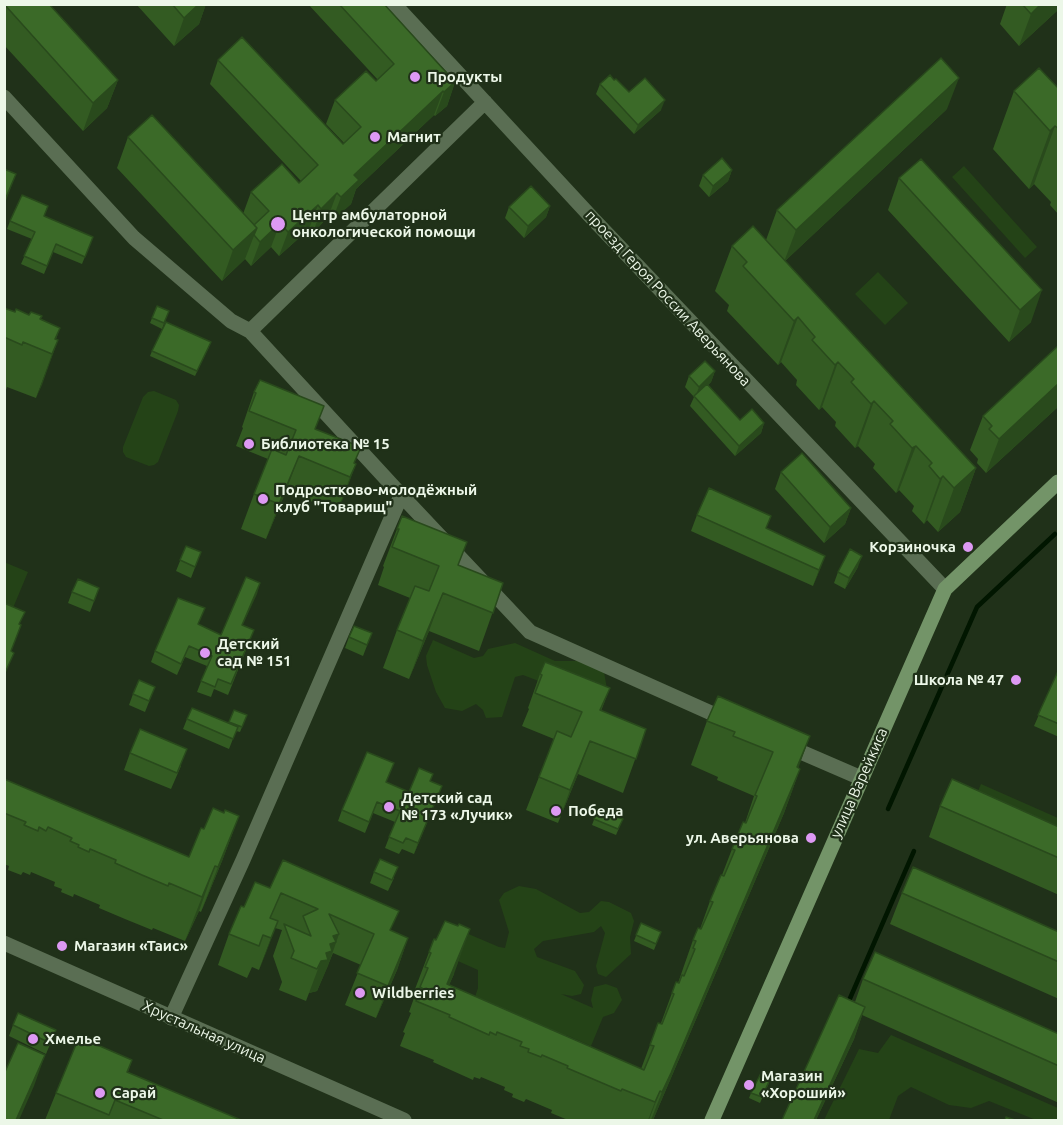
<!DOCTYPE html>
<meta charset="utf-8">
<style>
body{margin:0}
#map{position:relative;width:1063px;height:1125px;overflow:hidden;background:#203119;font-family:Ubuntu,sans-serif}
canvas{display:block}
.frame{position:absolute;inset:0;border:6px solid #ecf7e8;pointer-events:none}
</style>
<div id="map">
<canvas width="1063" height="1125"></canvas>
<div class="frame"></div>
</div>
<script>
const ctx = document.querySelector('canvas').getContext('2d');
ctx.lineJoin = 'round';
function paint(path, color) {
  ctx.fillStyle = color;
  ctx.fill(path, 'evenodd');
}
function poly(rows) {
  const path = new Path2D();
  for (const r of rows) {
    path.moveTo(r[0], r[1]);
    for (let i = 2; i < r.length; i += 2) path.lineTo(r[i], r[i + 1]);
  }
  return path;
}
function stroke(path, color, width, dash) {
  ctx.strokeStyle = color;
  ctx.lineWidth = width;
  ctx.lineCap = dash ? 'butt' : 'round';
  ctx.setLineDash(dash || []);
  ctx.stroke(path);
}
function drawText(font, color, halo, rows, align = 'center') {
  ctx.font = font + ' Ubuntu,sans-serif';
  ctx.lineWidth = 4.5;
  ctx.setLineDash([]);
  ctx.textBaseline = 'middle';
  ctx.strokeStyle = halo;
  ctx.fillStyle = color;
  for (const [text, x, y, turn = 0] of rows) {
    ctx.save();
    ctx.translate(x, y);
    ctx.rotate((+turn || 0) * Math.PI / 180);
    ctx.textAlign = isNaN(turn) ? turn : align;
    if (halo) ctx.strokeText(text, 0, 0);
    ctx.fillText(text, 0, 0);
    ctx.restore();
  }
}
const green = poly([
 [964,166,1037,247,1025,258,952,177],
 [878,272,908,303,885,325,855,294],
 [154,391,176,400,179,405,178,411,158,462,154,465,149,466,126,457,123,452,123,447,143,397,148,392],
 [4,562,28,572,8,620,5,618],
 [433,640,474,658,483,656,488,649,515,643,555,661,590,661,604,672,607,689,578,696,523,675,515,677,502,717,486,718,483,710,476,704,462,711,445,708,436,692,427,665,426,656],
 [981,784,1058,818,1058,843,972,805],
 [519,886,536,889,580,913,589,912,601,901,609,902,631,913,634,921,630,937,631,954,606,977,598,974,596,966,605,933,601,926,594,932,543,941,534,949,537,957,575,971,584,985,581,994,572,996,561,994,593,1008,591,1000,594,987,606,984,617,988,622,1000,614,1013,603,1017,591,1046,566,1035,559,1041,473,1003,478,988,478,970,431,949,432,941,452,927,499,947,505,948,509,932,499,900,504,893],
 [891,1035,1058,1108,1058,1120,1036,1120,989,1101,971,1108,949,1105,911,1087,898,1096,889,1120,824,1120,859,1049,878,1053]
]);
const stream = poly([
 [888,809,977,607,1055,534],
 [848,1003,914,851]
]);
const minor = poly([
 [394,4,593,219,945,589],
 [4,97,134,238,231,321,250,331,402,496,530,632,729,721],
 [250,331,485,102],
 [787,746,861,778],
 [171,1018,243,860,400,498,402,496]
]);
const tertiary = poly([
 [4,943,404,1120]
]);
const secondary = poly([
 [712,1120,945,589,1058,482]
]);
const wall = poly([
 [4,4,118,80,107,108,83,131,4,45],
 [136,4,206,4,199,24,174,46],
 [308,4,384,4,455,82,447,106,435,116,434,115,356,189,351,204,332,221,328,217,313,233,309,229,279,256,271,247,251,266,245,259,222,281,117,168,128,137,243,214,251,192,299,183,301,181,210,84,218,60,343,144,344,143,326,124,335,100,378,80],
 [1007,4,1059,4,1059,9,1019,46,1000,24],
 [614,80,629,92,661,110,634,134,596,94,600,84],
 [1059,89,1059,215,1050,205,1051,202,1034,184,1029,189,993,149,1014,91],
 [947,109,785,261,976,468,960,512,938,532,927,520,924,524,912,511,914,506,899,490,896,493,873,468,875,464,858,446,855,448,835,426,836,422,822,407,819,410,796,385,797,380,781,362,778,365,727,311,729,305,715,291,732,246,766,240,777,210],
 [921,159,1031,322,1009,342,888,210,899,178],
 [732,170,728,181,709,197,699,186,703,175],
 [550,206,546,217,524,238,505,218,509,207],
 [44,216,93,237,82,264,53,252,44,274,21,264,32,239,7,229,10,221],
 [157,306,169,311,162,329,150,323],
 [4,308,15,312,41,319,60,328,56,339,58,340,36,398,7,387,6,390,4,389],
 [1059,345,1059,406,986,473,977,463,978,459,970,450,983,416],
 [209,347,195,376,150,356,152,351],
 [715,371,711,382,708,385,740,420,764,423,761,433,735,456,690,406,694,397,685,387,689,376],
 [254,392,316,429,356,464,337,512,286,491,266,539,241,529,254,494,268,459,236,446,243,428,242,427],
 [781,472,851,508,845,524,824,543,775,489],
 [697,515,766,529,825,556,813,586,691,531],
 [397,529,458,565,503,583,479,651,429,631,409,679,383,668,397,630,410,598,378,585,384,567,383,566],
 [186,546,201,552,191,578,176,571],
 [858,567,845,589,834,583,838,572],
 [260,583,242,625,254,630,228,695,214,689,211,697,197,692,207,666,185,657,177,675,151,662,155,651,198,625,221,635],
 [99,588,90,612,68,603,72,592],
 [372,633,363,656,345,648,349,637],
 [1059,669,1059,737,1034,726],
 [540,674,610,688,601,711,646,729,623,793,578,774,558,823,526,810,539,777,554,739,522,726,529,709,528,708],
 [155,687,145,712,129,705,133,694],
 [718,696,800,769,784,813,653,1120,568,1120,551,1113,552,1110,526,1099,524,1102,512,1097,513,1094,504,1090,505,1087,481,1077,480,1079,474,1077,473,1080,433,1062,434,1060,400,1046,405,1033,403,1032,411,1013,409,1012,414,998,412,997,434,939,454,974,449,985,641,1069,650,1045,661,1023,676,982,678,983,693,940,700,929,710,901,722,875,732,849,745,823,754,796,717,780,718,777,691,765,707,721],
 [234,710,247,715,240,732,236,731,229,749,183,729,187,719,229,724],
 [130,753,181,766,171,789,124,770],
 [4,779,189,857,204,829,224,813,239,816,222,861,201,912,199,911,185,941,153,928,152,930,125,919,99,908,100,905,74,894,73,897,61,892,62,889,54,886,55,882,31,872,30,875,23,872,21,875,8,870,9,866,4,864],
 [430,781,442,786,414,854,402,849,399,854,385,848,395,822,373,813,365,833,338,821,342,810,386,782,409,792],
 [940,806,1059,827,1059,895,929,837],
 [598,809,623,819,616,835,592,825],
 [374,872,394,878,388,891,370,883],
 [270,888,392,931,408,938,397,970,376,1018,345,1005,361,965,333,953,317,991,309,993,306,1001,279,990,282,982,273,956,282,930,275,928,259,970,252,967,247,978,218,965,229,934,244,907],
 [902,893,1059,932,1059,999,890,924],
 [641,923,661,932,654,950,634,941],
 [863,979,1059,1034,1059,1103,862,1015,854,1039,816,1120,782,1120,839,995,855,1002],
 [13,1025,56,1030,46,1054,9,1036],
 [132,1060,128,1072,241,1120,45,1120,56,1093],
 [769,1083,760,1103,749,1098,751,1093]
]);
const shadedWall = poly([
 [199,4,206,4,199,24,174,46,184,18],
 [1041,4,1059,4,1059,9,1019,46,1031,14],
 [959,78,947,109,784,262,796,230],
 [118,80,107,108,83,131,93,103],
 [455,82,447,106,435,116,444,92],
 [443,91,434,115,356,189,351,204,332,221,341,197,354,175],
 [665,100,661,110,634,134,638,125],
 [1055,126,1034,184,1029,189,1050,131],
 [732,170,728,181,709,197,713,186],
 [16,174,4,206,4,202],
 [337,193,328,217,313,233,321,209],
 [318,205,309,229,279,256,288,232],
 [550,206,546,217,524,238,528,226],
 [280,223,271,247,251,266,260,242],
 [257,228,245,259,222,281,233,250],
 [1042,290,1031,322,1009,342,1020,310],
 [798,317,781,362,778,365,794,321],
 [58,340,42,385,36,398,52,354],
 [838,362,822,407,819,410,835,365],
 [715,371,711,382,695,398,699,387],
 [1059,383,1059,406,986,473,999,439],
 [874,401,858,446,855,448,871,404],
 [764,423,761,433,735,456,739,446],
 [916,446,899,490,896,493,912,448],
 [299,456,286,491,266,539,279,504],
 [356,464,343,499,337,512,350,477],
 [976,468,960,512,938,532,954,488],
 [943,476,927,520,924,524,940,479],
 [851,508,845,524,824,543,830,527],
 [825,556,819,572,813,586,819,570],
 [862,556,858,567,845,589,849,578],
 [260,583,257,594,238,635,242,625],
 [443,593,429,631,409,679,423,641],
 [810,736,794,780,797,767],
 [590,741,578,774,558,823,570,790],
 [800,769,784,813,653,1120,651,1120,662,1092],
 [442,786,438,797,414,854,418,843],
 [239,816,222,861,201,912,218,867],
 [215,866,199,911,185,941,202,897],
 [278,921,266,953,259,970,271,938],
 [470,929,454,974,438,1010,447,984],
 [339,934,328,966,317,991,309,993,306,1001,321,961,333,936],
 [408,938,397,970,376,1018,388,986],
 [865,1007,854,1039,816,1120,814,1120],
 [45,1055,34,1086,19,1120,16,1120],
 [660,1091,649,1120,648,1120,655,1102]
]);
const building = poly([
 [4,4,49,4,118,80,93,103,4,4],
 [172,4,199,4,184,18,172,4],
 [339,4,384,4,455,82,444,92,443,91,354,175,359,180,341,197,337,193,321,209,318,205,288,232,280,223,260,242,254,235,257,228,254,225,269,211,251,192,282,164,299,183,318,165,218,60,242,37,343,144,361,127,335,100,366,71,376,81,394,64,339,4],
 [1022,4,1041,4,1031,14,1022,4],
 [941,58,959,78,796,230,777,210,941,58],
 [1039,68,1059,89,1059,129,1055,126,1050,131,1014,91,1039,68],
 [610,75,614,80,616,79,629,92,645,78,665,100,638,125,600,84,610,75],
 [152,115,257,228,233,250,128,137,152,115],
 [722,158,732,170,713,186,703,175,722,158],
 [921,159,1042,290,1020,310,899,178,921,159],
 [4,169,16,174,4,202,4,169],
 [531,186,550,206,528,226,509,207,531,186],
 [22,195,48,206,44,216,93,237,85,257,56,244,47,266,24,256,35,232,10,221,22,195],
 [753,226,976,468,954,488,943,476,940,479,929,466,932,463,916,446,912,448,890,424,893,421,874,401,871,404,851,382,854,379,838,362,835,365,812,340,815,337,798,317,794,321,743,266,747,262,732,246,753,226],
 [157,306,169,311,164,323,152,318,157,306],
 [4,308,15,312,16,309,29,315,31,312,42,316,40,319,60,328,55,339,58,340,52,354,23,342,22,345,4,337,4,308],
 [166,322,211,342,197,371,152,351,166,322],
 [1059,345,1059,383,999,439,989,429,992,426,983,416,1059,345],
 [705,361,715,371,699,387,689,376,705,361],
 [260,380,324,406,315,429,361,447,354,463,356,464,350,477,299,456,279,504,254,494,272,449,286,455,296,430,249,411,256,393,254,392,260,380],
 [707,384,740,420,752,409,764,423,739,446,694,396,707,384],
 [802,453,851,508,830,527,781,472,802,453],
 [709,488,771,516,766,528,825,556,819,570,697,515,709,488],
 [402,516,467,542,458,565,503,583,493,613,443,593,423,641,397,630,415,586,429,591,439,566,392,547,399,529,397,529,402,516],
 [186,546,201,552,195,567,180,560,186,546],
 [850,549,862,556,849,578,838,572,850,549],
 [246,577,260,583,242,625,254,630,231,684,218,679,215,687,201,681,212,656,189,646,181,664,155,651,178,598,205,608,198,624,221,635,246,577],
 [78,579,99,588,94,601,72,592,78,579],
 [4,603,25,612,19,624,21,625,11,651,14,653,4,675,4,603],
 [354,626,372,633,367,645,349,637,354,626],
 [545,662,610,688,600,710,646,729,636,759,590,741,570,790,539,777,557,731,571,737,582,712,535,693,542,675,540,674,545,662],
 [1059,669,1059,724,1038,715,1059,669],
 [139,680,155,687,149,701,133,694,139,680],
 [718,696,810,736,797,767,800,769,671,1073,662,1092,660,1091,655,1102,622,1089,621,1091,567,1068,568,1066,542,1055,541,1057,528,1052,529,1049,520,1046,522,1042,497,1032,496,1035,490,1032,489,1035,449,1017,450,1015,416,1001,422,988,420,987,428,968,425,967,431,953,429,952,434,939,436,940,445,921,458,926,459,924,470,929,447,984,644,1070,654,1046,650,1045,658,1023,662,1024,674,994,672,993,676,982,679,983,682,975,684,976,695,949,693,948,696,941,693,940,698,928,701,929,713,902,710,901,721,875,724,876,735,850,732,849,743,822,746,823,757,796,755,795,773,752,733,736,735,732,707,721,718,696],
 [192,708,238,727,233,739,187,719,192,708],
 [234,710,247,715,242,727,229,722,234,710],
 [140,729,187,749,177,773,130,753,140,729],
 [367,752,394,763,386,782,409,792,419,768,433,774,430,781,442,786,418,843,406,838,403,843,389,837,400,811,377,802,369,822,342,810,367,752],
 [4,779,189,857,201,828,204,829,213,808,224,813,225,810,239,816,218,867,215,866,202,897,169,883,168,886,142,875,115,863,116,860,90,849,89,852,78,847,79,845,70,841,72,838,48,827,46,831,39,827,38,831,24,825,26,822,4,813,4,779],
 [952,779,1059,827,1059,858,940,806,952,779],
 [598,809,623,819,618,829,594,819,598,809],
 [380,859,398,867,392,880,374,872,380,859],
 [283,860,399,911,390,930,408,938,388,986,357,973,374,934,329,914,339,934,333,936,336,942,330,944,332,951,326,953,328,960,321,961,317,969,291,958,294,951,284,924,311,936,303,916,318,909,281,893,270,918,278,921,271,938,263,935,259,946,229,934,241,906,244,907,255,882,270,888,283,860],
 [913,867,1059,932,1059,962,902,893,913,867],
 [641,923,661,932,656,944,636,935,641,923],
 [875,952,1059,1034,1059,1066,863,979,875,952],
 [839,995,865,1007,814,1120,782,1120,839,995],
 [18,1013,56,1030,50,1043,13,1025,18,1013],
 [79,1037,132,1060,127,1072,241,1120,163,1120,115,1100,109,1115,56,1093,79,1037],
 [18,1043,45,1055,16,1120,4,1120,4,1074,18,1043],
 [761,1073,771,1077,762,1097,751,1093,761,1073],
 [1006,1117,1015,1120,1005,1120,1006,1117]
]);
const markers = [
 [415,77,6,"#dd99f3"],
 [375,137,6,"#dd99f3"],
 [278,224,8,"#dd99f3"],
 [249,444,6,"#dd99f3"],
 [263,499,6,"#dd99f3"],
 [968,547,6,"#dd99f3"],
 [205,653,6,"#dd99f3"],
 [1016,680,6,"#dd99f3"],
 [389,807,6,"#dd99f3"],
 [556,811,6,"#dd99f3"],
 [811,838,6,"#dd99f3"],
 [62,946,6,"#dd99f3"],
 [360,993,6,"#dd99f3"],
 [33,1039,6,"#dd99f3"],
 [749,1085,6,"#dd99f3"],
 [100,1093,6,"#dd99f3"]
];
const poiNames = [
 ["Продукты",427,77],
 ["Магнит",387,137],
 ["Центр амбулаторной",292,215],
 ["онкологической помощи",292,232],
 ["Библиотека № 15",261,444],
 ["Подростково-молодёжный",275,490],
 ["клуб \"Товарищ\"",275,507],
 ["Корзиночка",956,547,"right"],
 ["Детский",217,644],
 ["сад № 151",217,661],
 ["Школа № 47",1004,680,"right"],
 ["Детский сад",401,798],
 ["№ 173 «Лучик»",401,815],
 ["Победа",568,811],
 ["ул. Аверьянова",799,838,"right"],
 ["Магазин «Таис»",74,946],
 ["Wildberries",372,993],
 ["Хмелье",45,1039],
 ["Магазин",761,1076],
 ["«Хороший»",761,1093],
 ["Сарай",112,1093]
];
const streetNames = [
 ["проезд Героя России Аверьянова",668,298,47],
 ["улица Варейкиса",859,783,-66],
 ["Хрустальная улица",204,1032,24]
];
paint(green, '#244317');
stroke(stream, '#011600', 4.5);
stroke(minor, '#5a6e53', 15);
stroke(tertiary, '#5a6e53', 15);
stroke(secondary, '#739468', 15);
paint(wall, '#335b22');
paint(shadedWall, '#294a1c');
paint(building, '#3b6a28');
stroke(building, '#294a1c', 1.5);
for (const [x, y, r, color] of markers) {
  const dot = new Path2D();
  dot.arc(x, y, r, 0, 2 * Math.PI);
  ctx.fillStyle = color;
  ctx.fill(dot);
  stroke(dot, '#203119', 2);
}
drawText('bold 15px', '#ecf7e8', '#203119', poiNames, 'left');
drawText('15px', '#ecf7e8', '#203119', streetNames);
</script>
